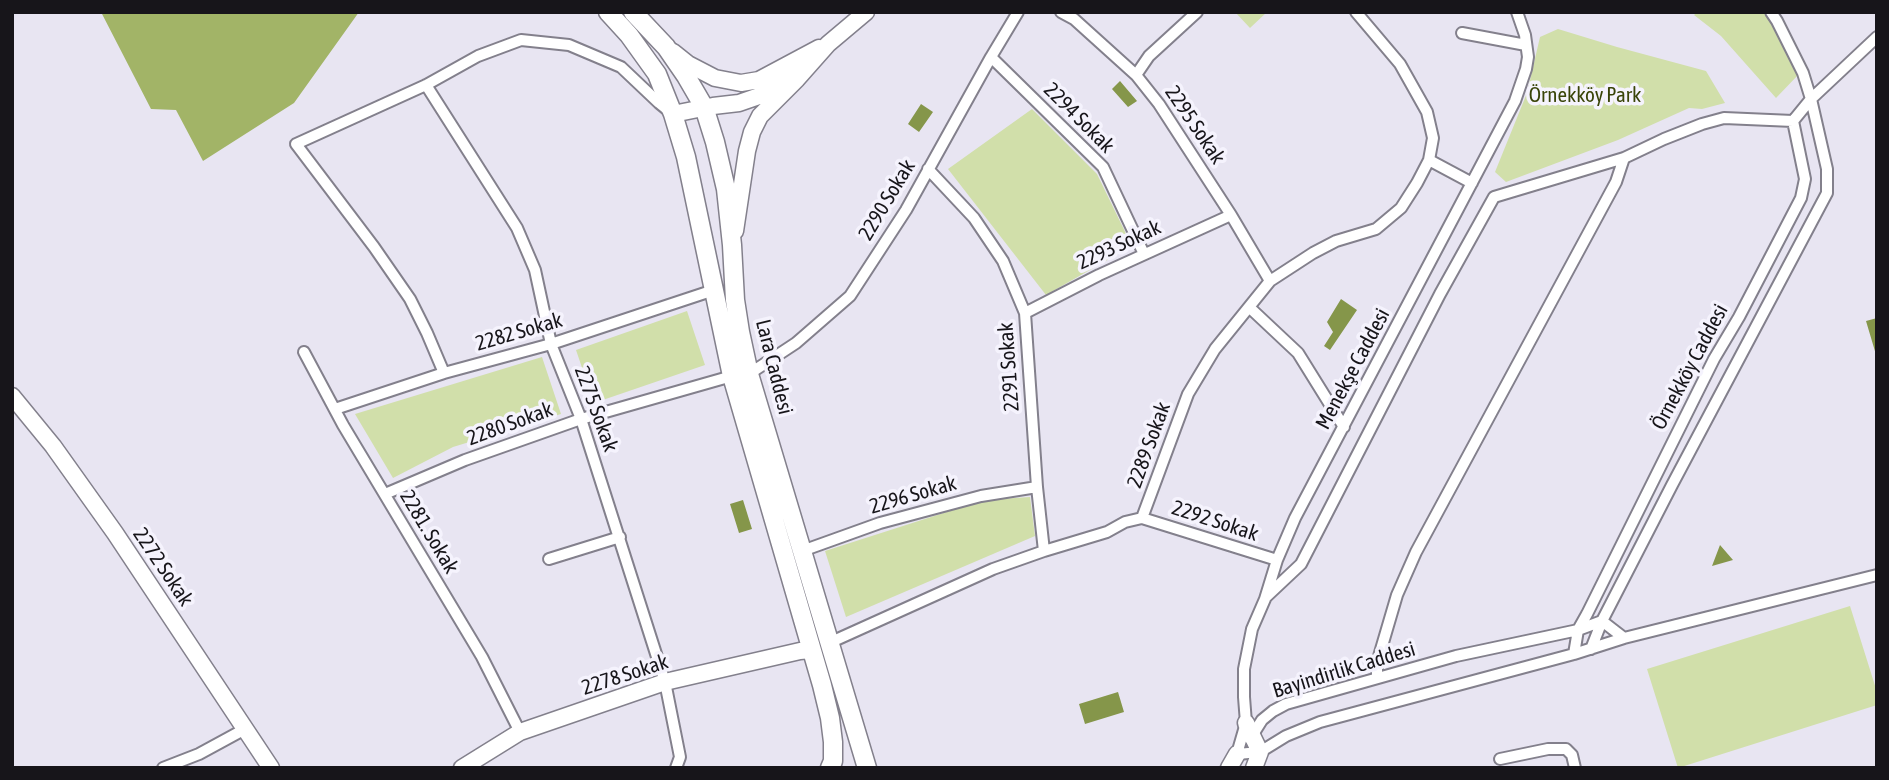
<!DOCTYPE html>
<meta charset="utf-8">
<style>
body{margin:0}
#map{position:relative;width:1889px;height:780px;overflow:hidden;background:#e8e5f2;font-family:"Asap Condensed",sans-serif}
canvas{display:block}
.frame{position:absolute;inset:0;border:14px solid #17151a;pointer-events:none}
</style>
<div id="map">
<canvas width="1889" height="780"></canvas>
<div class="frame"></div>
</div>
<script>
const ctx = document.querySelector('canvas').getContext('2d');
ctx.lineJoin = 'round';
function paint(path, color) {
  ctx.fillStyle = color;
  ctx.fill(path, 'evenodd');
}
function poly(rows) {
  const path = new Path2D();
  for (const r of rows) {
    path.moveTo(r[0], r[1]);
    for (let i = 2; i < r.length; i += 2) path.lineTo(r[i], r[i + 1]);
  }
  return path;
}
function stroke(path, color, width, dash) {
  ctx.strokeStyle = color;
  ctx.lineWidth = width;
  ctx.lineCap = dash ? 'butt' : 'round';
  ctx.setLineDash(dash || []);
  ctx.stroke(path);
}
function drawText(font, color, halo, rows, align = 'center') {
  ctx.font = font + ' "Asap Condensed",sans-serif';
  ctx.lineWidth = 7;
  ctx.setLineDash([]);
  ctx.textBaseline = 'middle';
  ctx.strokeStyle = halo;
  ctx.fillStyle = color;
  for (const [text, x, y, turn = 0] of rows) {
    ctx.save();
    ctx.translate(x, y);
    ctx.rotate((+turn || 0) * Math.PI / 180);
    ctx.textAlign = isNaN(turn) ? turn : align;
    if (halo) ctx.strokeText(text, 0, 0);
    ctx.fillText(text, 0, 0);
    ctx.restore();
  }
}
const green = poly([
 [1235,12,1267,12,1250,28],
 [1697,12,1763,12,1779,33,1799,74,1776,98,1721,36,1694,15],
 [1558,29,1617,47,1706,71,1725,103,1702,109,1689,108,1618,140,1506,182,1495,172,1527,93,1540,37],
 [1032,109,1097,174,1132,246,1046,295,948,169],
 [687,311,705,365,594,403,576,350],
 [542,357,561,414,453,447,393,478,355,414],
 [1030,497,1035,536,846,617,825,551,984,500],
 [1850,606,1877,692,1877,705,1678,768,1647,669]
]);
const forest = poly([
 [101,12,359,12,294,103,203,161,176,110,151,109]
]);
const water = poly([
 [1120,81,1137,101,1128,107,1112,89],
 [921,104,933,112,919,132,908,124],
 [1341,299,1357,310,1330,350,1324,346,1333,332,1327,322],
 [1877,318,1877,358,1866,321],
 [743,500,752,529,739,533,730,504],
 [1720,545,1733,560,1712,566],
 [1118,692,1124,712,1085,724,1079,704]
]);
const street = poly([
 [1061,12,1074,19,1136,75,1159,104,1231,215,1270,281],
 [1356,12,1400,64,1427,112,1433,138,1429,160,1472,183],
 [1462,33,1526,45],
 [991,57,1103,167,1144,254],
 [1136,75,1149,56,1197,12],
 [426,85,517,228,535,270,551,344,581,419,665,682,680,757,676,768],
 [928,169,974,218,1003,261,1025,313,1037,487,1044,551],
 [1249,307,1298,353,1344,427],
 [1025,313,1099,275,1231,215],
 [304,352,343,425,482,657,520,732],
 [444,373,427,333,410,299,374,247,296,144,426,85,478,56,521,40,569,45,621,67,659,103,670,112],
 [749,374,796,343,850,296,906,210,991,57,1018,12],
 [335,409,444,373,551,344,714,290],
 [385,494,465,460,581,419,732,376],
 [1142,518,1277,560],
 [802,551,880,523,981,496,1037,487],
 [549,559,620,537],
 [1267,596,1301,564,1440,294,1494,197,1624,158,1664,139,1702,124,1724,118,1793,121],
 [829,643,993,569,1044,551,1107,532,1125,522,1142,518,1188,394,1215,349,1270,281,1313,253,1336,241,1376,229,1401,208,1417,183,1429,160],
 [1591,649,1602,621,1672,485,1827,193,1827,169,1811,99,1803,73,1777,21,1771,12],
 [1574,654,1578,630,1587,614,1714,359,1739,317,1801,198,1805,179,1793,121,1811,99,1877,37],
 [1377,677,1377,663,1397,595,1416,552,1616,182,1624,158],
 [1250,739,1262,720,1273,711,1286,704,1456,656,1578,630,1602,621,1624,638],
 [1237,754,1246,723,1244,697,1244,669,1252,629,1265,599,1277,560,1295,518,1515,101,1526,69,1528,57,1525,35,1517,12],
 [1237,754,1260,752,1286,736,1320,722,1574,654,1624,638,1877,575],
 [1500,759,1548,749,1566,749,1572,755,1575,768],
 [163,768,199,754,245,729]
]);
const secondary = poly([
 [673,52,688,64,715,78,741,83,759,80,819,48],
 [673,114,713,106,739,103,762,95,790,74],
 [735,231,747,151,752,132,760,116,797,79,828,44,866,12],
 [12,396,53,446,115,533,271,768],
 [1246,723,1260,752,1254,768],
 [462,768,520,732,665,682,800,651,811,650],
 [1229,768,1237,754]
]);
const primary = poly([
 [608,12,629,35,657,74,673,114,686,157,732,376,822,685,830,718,833,742,833,761,830,768],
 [633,12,666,47,686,76,704,107,715,142,726,189,732,245,735,300,740,332,749,374,867,768]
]);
const parkNames = [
 ["Örnekköy Park",1585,95]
];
const streetNames = [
 ["2294 Sokak",1079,118,45],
 ["2295 Sokak",1195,125,56],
 ["2290 Sokak",887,200,-59],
 ["2293 Sokak",1119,245,-25],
 ["2282 Sokak",519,332,-16],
 ["Lara Caddesi",774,367,76],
 ["2291 Sokak",1009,367,-94],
 ["Örnekköy Caddesi",1690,367,-62],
 ["Menekşe Caddesi",1353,369,-62],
 ["2275 Sokak",596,409,70],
 ["2280 Sokak",510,424,-20],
 ["2289 Sokak",1149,445,-70],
 ["2296 Sokak",913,495,-16],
 ["2292 Sokak",1215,521,18],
 ["2281. Sokak",429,532,59],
 ["2272 Sokak",163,567,56],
 ["Bayindirlik Caddesi",1344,670,-17],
 ["2278 Sokak",625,675,-18]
];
paint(green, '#d1dfaa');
paint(forest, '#a2b467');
paint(water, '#85964a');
stroke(street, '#83808c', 14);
stroke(secondary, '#83808c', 19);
stroke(primary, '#83808c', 21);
stroke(street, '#fff', 10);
stroke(secondary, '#fff', 16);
stroke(primary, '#fff', 18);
drawText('21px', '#394408', '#f5f3fd', parkNames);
drawText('21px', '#17151a', '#f5f3fd', streetNames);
</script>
